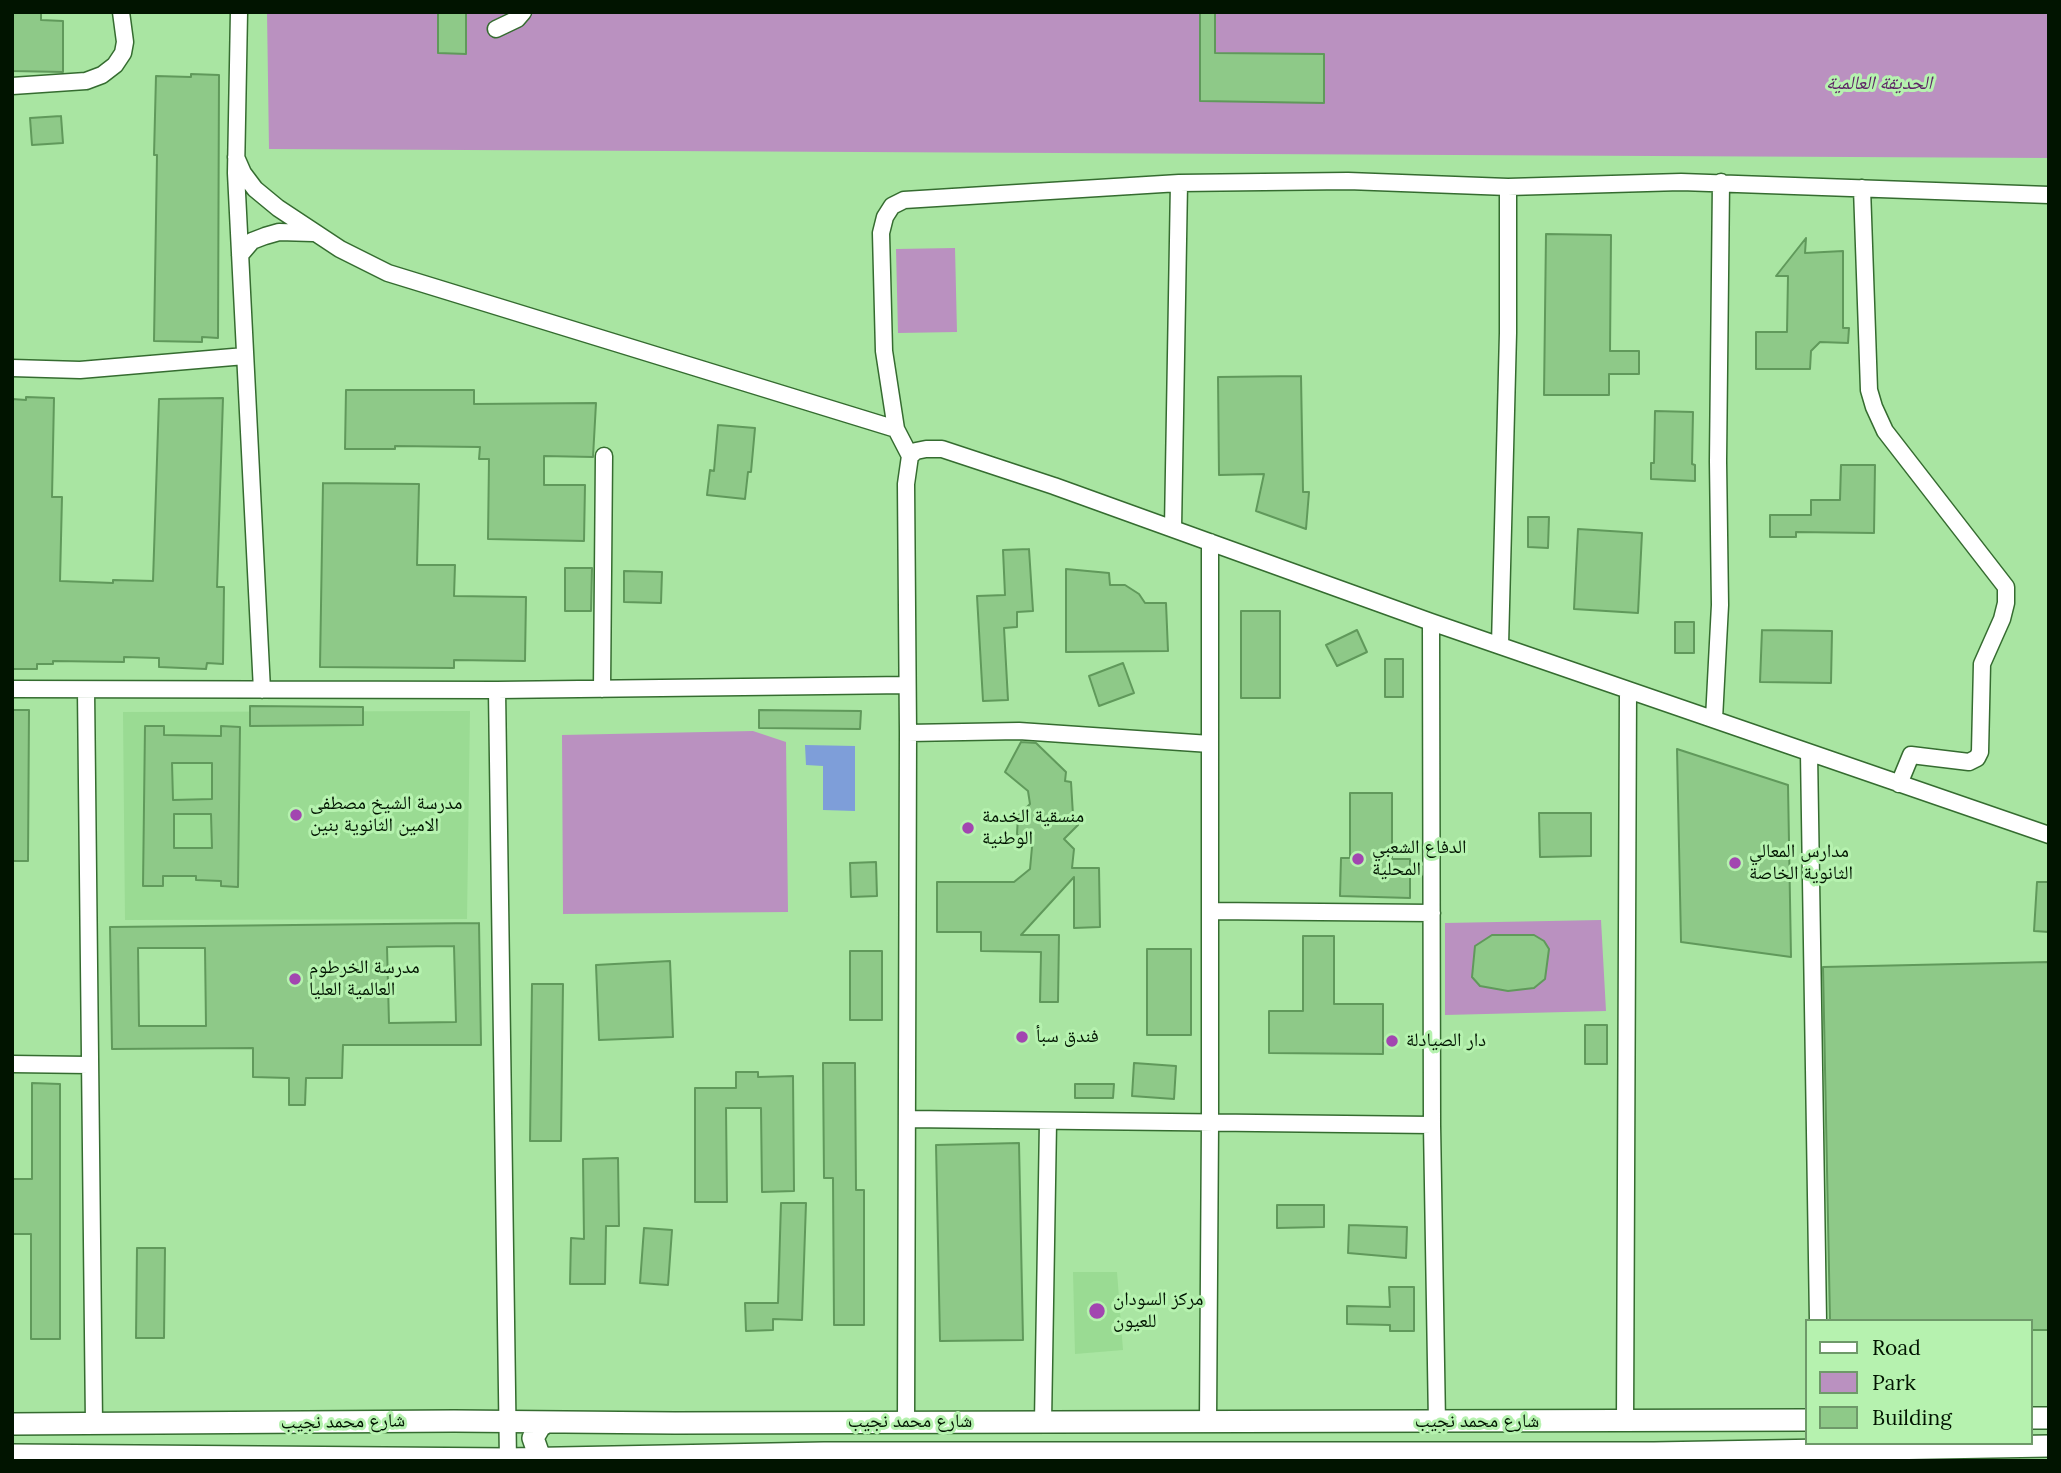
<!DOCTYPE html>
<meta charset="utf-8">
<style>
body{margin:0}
#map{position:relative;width:2061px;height:1473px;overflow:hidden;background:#a9e5a2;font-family:Lora,serif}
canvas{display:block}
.frame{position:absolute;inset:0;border:14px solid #011400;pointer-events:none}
.legend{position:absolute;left:1805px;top:1319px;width:228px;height:126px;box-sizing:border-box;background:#b6f2af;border:2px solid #6e9969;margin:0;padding:9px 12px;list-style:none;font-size:21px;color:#011400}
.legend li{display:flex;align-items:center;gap:14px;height:35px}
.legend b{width:35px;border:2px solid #6e9969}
</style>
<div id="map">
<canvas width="2061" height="1473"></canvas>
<div class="frame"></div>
<ul class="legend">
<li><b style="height:9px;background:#fff"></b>Road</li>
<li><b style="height:19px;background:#ba91c0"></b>Park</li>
<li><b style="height:19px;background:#8ec988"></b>Building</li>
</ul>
</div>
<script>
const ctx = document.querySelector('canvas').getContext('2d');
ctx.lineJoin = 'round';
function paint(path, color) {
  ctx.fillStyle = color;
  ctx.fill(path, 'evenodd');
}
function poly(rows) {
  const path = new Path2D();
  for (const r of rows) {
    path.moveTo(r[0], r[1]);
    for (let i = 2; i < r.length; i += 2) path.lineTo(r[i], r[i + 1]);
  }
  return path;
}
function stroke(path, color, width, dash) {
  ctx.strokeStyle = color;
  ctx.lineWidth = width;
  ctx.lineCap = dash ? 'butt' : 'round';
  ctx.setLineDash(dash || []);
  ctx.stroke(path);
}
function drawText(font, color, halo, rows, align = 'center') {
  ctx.font = font + ' Lora,"Noto Naskh Arabic",serif';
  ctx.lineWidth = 6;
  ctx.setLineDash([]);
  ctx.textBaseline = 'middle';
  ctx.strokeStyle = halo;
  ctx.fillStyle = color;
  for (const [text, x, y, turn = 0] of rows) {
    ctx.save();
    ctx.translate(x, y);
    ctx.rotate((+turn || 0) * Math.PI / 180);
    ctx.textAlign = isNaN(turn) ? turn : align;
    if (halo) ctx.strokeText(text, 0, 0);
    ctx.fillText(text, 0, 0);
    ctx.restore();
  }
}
const built = poly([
 [470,711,467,919,125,920,123,712],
 [1073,1272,1117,1272,1123,1350,1075,1354]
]);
const green = poly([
 [267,12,2049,12,2049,158,269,149],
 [955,248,957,332,898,333,896,249],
 [753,731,786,742,788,912,563,914,562,735],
 [1601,920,1606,1011,1445,1015,1445,923]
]);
const water = poly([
 [805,745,855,746,855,811,823,810,823,766,806,765]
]);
const building = poly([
 [12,12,41,12,41,20,63,21,63,72,12,71,12,12],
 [438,12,466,12,466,54,438,53,438,12],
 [1200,12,1215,12,1215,53,1324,54,1324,103,1200,101,1200,12],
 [191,74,219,75,218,338,202,337,202,342,154,341,157,155,154,155,156,76,191,77,191,74],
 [61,116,63,143,32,145,30,118,61,116],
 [1546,234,1611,235,1610,351,1639,351,1639,374,1609,374,1609,395,1544,395,1546,234],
 [1806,238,1805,253,1843,251,1843,328,1849,328,1848,343,1820,342,1811,351,1810,369,1756,369,1756,332,1787,332,1788,276,1776,276,1806,238],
 [1301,376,1303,492,1309,492,1306,529,1256,511,1264,474,1219,475,1218,377,1301,376],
 [346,390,474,390,474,404,596,403,593,457,544,456,544,485,585,485,584,541,488,539,489,459,479,459,480,447,395,446,395,449,345,449,346,390],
 [26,397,54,398,52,497,62,497,60,581,113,583,113,580,153,581,159,399,223,398,217,587,224,587,223,664,207,663,206,669,159,667,159,658,124,657,124,662,53,661,53,664,37,664,37,669,12,669,12,399,26,400,26,397],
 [1655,411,1693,412,1692,464,1695,465,1695,481,1651,479,1651,463,1654,463,1655,411],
 [718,425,755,428,751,472,748,472,745,499,707,495,710,470,714,471,718,425],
 [1841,465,1875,465,1874,533,1796,532,1796,537,1770,537,1770,515,1811,515,1811,500,1840,500,1841,465],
 [323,483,419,484,417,565,455,565,454,596,526,597,525,661,454,660,454,668,320,667,323,483],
 [1528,517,1549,517,1548,548,1528,547,1528,517],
 [1578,529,1642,533,1638,613,1574,609,1578,529],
 [1029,549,1033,611,1017,612,1017,627,1004,628,1008,700,983,701,977,596,1005,595,1003,550,1029,549],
 [565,568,592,568,591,611,565,611,565,568],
 [1066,569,1109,573,1110,585,1125,585,1139,594,1145,603,1166,603,1168,651,1066,652,1066,569],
 [624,571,662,572,661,603,624,602,624,571],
 [1241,611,1280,611,1280,698,1241,698,1241,611],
 [1675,622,1694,622,1694,653,1675,653,1675,622],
 [1357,630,1367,652,1337,666,1326,645,1357,630],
 [1762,630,1832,631,1831,683,1760,682,1762,630],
 [1385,659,1403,659,1403,697,1385,697,1385,659],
 [1123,663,1134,693,1099,706,1089,676,1123,663],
 [250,706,363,707,363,725,250,726,250,706],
 [12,710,29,710,28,861,12,861,12,710],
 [759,710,861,711,860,729,759,728,759,710],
 [145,726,164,726,164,735,221,736,221,726,240,727,238,887,221,886,221,881,196,880,196,876,163,876,163,886,143,886,145,726],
 [172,763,212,763,212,799,173,800,172,763],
 [174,814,211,814,212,848,174,848,174,814],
 [1021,742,1036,743,1066,772,1065,781,1071,782,1073,815,1078,819,1078,825,1064,839,1074,849,1072,868,1099,868,1100,927,1074,928,1074,877,1021,935,1059,935,1058,1002,1040,1002,1041,952,981,951,981,932,937,932,937,882,1014,882,1030,869,1032,847,1017,834,1018,816,1030,804,1028,791,1005,772,1021,742],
 [1677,749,1788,785,1791,957,1681,942,1677,749],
 [1350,793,1392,793,1392,859,1410,859,1410,898,1340,896,1341,858,1350,858,1350,793],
 [1539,813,1591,813,1591,856,1540,857,1539,813],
 [876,862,877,896,851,897,850,863,876,862],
 [2037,882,2049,882,2049,932,2034,931,2037,882],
 [479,923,481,1045,343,1045,342,1078,306,1078,305,1105,289,1105,289,1078,253,1077,253,1048,112,1049,110,927,479,923],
 [454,946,456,1022,389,1023,387,947,454,946],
 [138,948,205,948,206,1026,139,1026,138,948],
 [1492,935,1534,935,1544,941,1549,949,1545,979,1534,988,1508,991,1480,986,1472,977,1475,946,1492,935],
 [1303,936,1334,936,1334,1004,1383,1004,1383,1054,1269,1053,1269,1011,1303,1011,1303,936],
 [1147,949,1191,949,1191,1035,1147,1035,1147,949],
 [850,951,882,951,882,1020,850,1020,850,951],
 [670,961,673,1037,599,1040,596,965,670,961],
 [2049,962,2049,1330,2031,1330,2031,1321,1830,1321,1823,967,2049,962],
 [532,984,563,984,561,1141,530,1141,532,984],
 [1585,1025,1607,1025,1607,1064,1585,1064,1585,1025],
 [823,1063,855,1063,856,1190,864,1190,864,1325,834,1325,833,1178,824,1178,823,1063],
 [1134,1063,1176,1066,1174,1099,1132,1096,1134,1063],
 [736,1072,758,1072,758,1077,793,1076,794,1191,762,1192,761,1108,726,1108,727,1202,695,1202,695,1088,736,1088,736,1072],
 [32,1083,60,1084,60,1339,31,1339,31,1234,12,1234,12,1179,32,1179,32,1083],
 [1075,1084,1114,1084,1113,1098,1075,1098,1075,1084],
 [1019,1143,1023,1340,940,1341,936,1145,1019,1143],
 [618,1158,619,1226,606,1226,605,1284,570,1284,571,1238,584,1239,583,1159,618,1158],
 [781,1203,806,1203,802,1320,773,1319,773,1330,746,1331,745,1303,778,1303,781,1203],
 [1277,1205,1324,1205,1324,1227,1277,1228,1277,1205],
 [1349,1225,1407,1227,1406,1258,1348,1253,1349,1225],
 [644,1228,672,1230,668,1285,640,1283,644,1228],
 [137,1248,165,1248,164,1338,136,1338,137,1248],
 [1389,1287,1414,1287,1414,1331,1390,1331,1390,1325,1347,1324,1347,1306,1390,1307,1389,1287]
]);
const street = poly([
 [239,12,236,173,262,690],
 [496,29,517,19,523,12],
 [12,86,86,81,102,75,115,65,123,53,125,42,121,12],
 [236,157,243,173,255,189,278,208,340,249,388,273,896,429],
 [1862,188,1869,390,1874,407,1885,431,2006,587,2006,603,2002,619,1982,664,1980,752,1977,758,1969,762,1911,755,1899,784],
 [240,255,252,241,265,236,279,232,313,233],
 [12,368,80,370,245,356],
 [910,456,916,451,926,449,942,449,1054,486,1431,622,2049,835],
 [1173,528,1179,183],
 [1431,622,1432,1125,1437,1423],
 [1500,645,1508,333,1508,187],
 [12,689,497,690,907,685],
 [602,689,604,456],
 [86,690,94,1424],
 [497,690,508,1461],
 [1714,719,1720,605,1718,461,1721,182],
 [908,733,1019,731,1210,744],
 [1809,753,1818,1321],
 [1210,911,1432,913],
 [12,1064,89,1065],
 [908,1119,1432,1125],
 [1208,1421,1210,1124,1210,542],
 [906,1422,908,733,906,484,910,456,896,429,884,351,881,233,885,217,892,206,904,200,1179,183,1348,181,1508,187,1681,182,2049,195],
 [1043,1422,1048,1122],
 [1625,1422,1628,690]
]);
const secondary = poly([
 [2031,1418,2049,1418],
 [12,1424,454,1421,675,1423,1807,1420],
 [12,1455,508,1459,824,1453,1654,1453,2049,1446],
 [547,1459,539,1455,533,1438,540,1426,547,1422]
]);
const markers = [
 [296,815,7,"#a246b0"],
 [968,828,7,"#a246b0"],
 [1358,859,7,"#a246b0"],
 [1735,863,7,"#a246b0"],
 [295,979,7,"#a246b0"],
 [1022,1037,7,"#a246b0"],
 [1392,1041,7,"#a246b0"],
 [1097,1311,9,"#a246b0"]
];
const parkNames = [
 ["الحديقة العالمية",1879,84]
];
const poiNames = [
 ["مدرسة الشيخ مصطفى",310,804],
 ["الامين الثانوية بنين",310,826],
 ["منسقية الخدمة",982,817],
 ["الوطنية",982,839],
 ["الدفاع الشعبي",1372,848],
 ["المحلية",1372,870],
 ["مدارس المعالي",1749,852],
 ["الثانوية الخاصة",1749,874],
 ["مدرسة الخرطوم",309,968],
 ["العالمية العليا",309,990],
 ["فندق سبأ",1036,1037],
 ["دار الصيادلة",1406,1041],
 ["مركز السودان",1113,1300],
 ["للعيون",1113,1322]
];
const streetNames = [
 ["شارع محمد نجيب",343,1422,-1],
 ["شارع محمد نجيب",910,1422],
 ["شارع محمد نجيب",1477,1422]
];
paint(built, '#9adb93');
paint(green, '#ba91c0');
paint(water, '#7e9ed9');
paint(building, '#8ec988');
stroke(building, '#60995b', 2);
stroke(street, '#356c30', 19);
stroke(secondary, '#356c30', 24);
stroke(street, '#fff', 16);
stroke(secondary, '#fff', 21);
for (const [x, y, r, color] of markers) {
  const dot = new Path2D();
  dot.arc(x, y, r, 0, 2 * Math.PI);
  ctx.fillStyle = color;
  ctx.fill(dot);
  stroke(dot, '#b6f2af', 2.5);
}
drawText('italic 19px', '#5d2265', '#b6f2af', parkNames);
drawText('19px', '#011400', '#b6f2af', poiNames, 'left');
drawText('19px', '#011400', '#b6f2af', streetNames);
</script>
